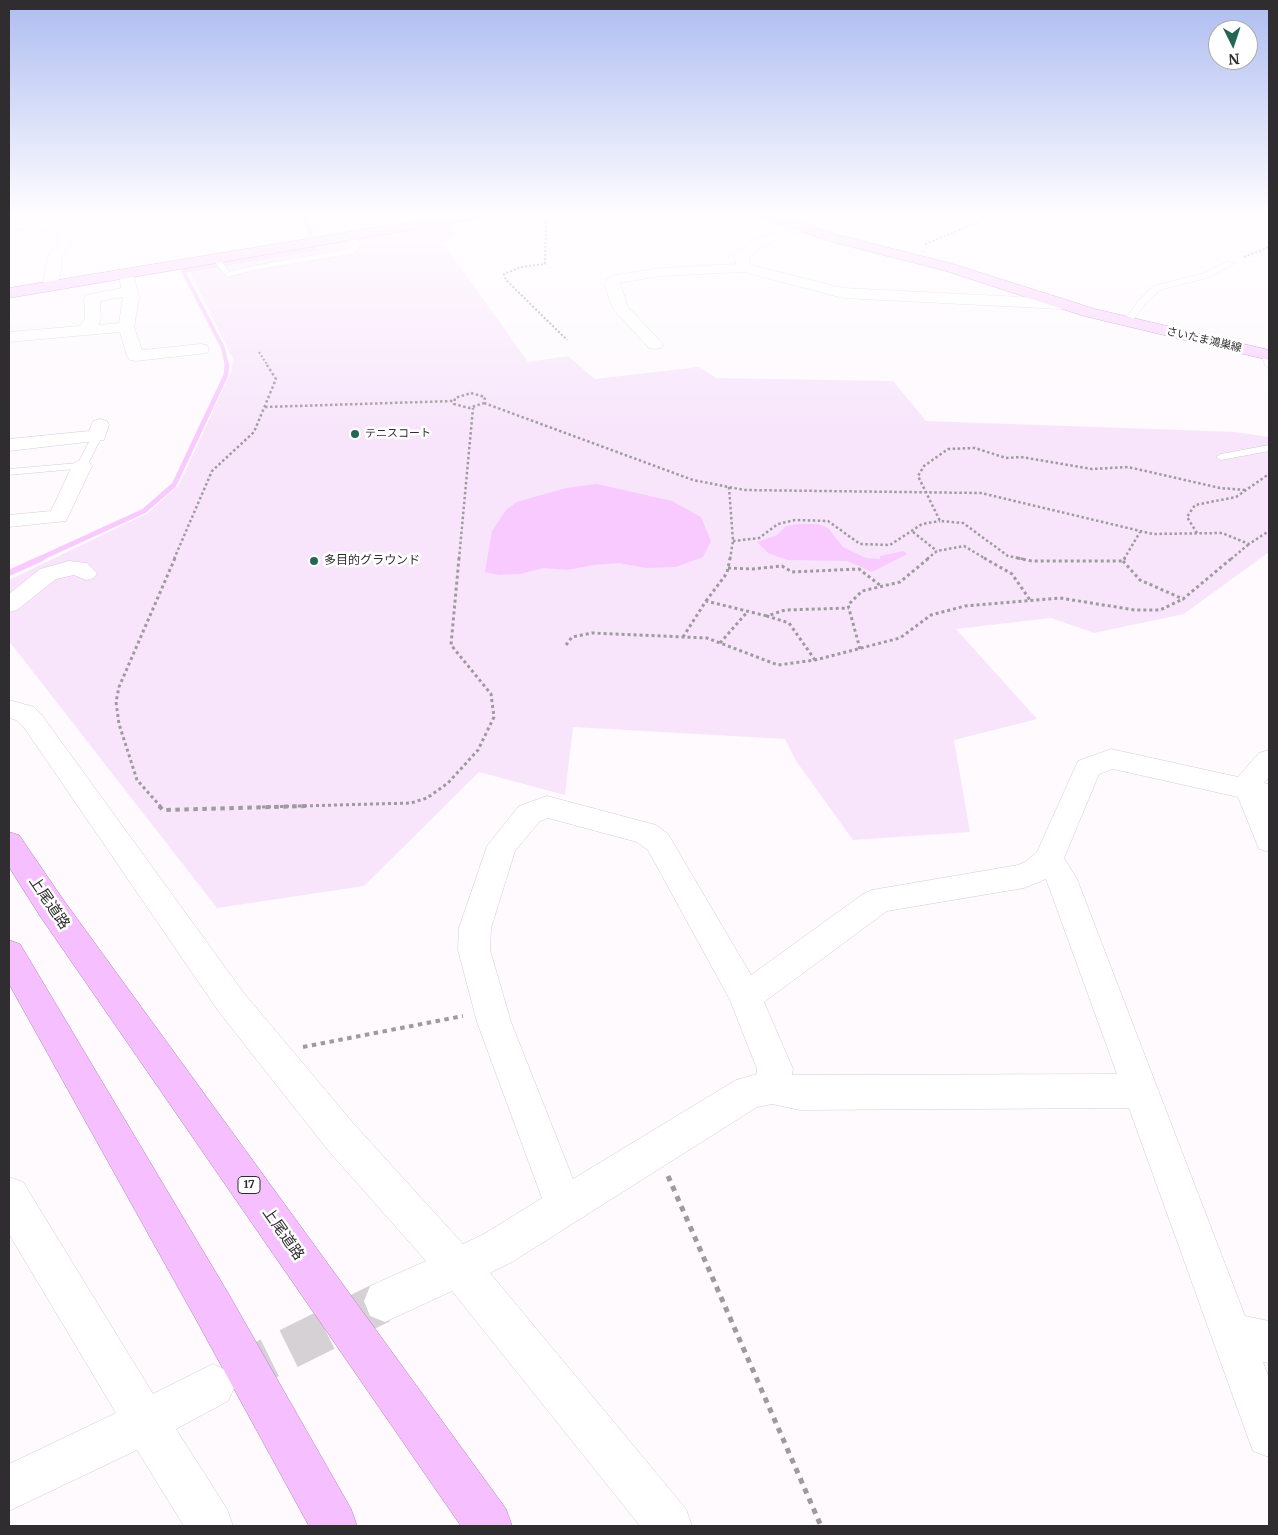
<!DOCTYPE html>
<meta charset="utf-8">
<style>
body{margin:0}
#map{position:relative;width:1278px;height:1535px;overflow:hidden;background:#fefafe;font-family:Merriweather,serif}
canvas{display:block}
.frame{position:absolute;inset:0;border:10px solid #2f2d2f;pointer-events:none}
.north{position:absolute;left:1208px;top:20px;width:50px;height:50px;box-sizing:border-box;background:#fff;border:1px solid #acabac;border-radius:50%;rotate:176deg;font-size:14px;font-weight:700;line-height:20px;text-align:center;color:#2f2d2f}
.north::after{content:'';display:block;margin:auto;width:18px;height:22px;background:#246553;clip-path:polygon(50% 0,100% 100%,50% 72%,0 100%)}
</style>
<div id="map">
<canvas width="1278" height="1535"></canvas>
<div class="frame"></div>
<div class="north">N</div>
</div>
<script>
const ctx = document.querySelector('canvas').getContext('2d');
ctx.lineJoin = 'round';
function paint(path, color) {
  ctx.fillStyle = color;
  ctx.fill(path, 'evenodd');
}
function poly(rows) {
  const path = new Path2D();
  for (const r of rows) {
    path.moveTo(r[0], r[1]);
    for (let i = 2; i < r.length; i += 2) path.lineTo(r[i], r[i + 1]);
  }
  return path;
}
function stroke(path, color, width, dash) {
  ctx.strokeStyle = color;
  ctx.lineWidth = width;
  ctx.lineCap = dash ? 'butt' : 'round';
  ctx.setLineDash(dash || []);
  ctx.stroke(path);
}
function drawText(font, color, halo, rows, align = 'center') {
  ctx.font = font + ' Merriweather,"Noto Sans JP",serif';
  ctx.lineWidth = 5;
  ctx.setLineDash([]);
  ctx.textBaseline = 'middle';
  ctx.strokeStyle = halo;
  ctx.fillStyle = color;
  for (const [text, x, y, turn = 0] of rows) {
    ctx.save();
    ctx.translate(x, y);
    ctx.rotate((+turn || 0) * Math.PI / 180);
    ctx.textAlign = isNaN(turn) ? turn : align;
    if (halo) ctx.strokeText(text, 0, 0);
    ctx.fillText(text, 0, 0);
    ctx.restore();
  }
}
const green = poly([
 [447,225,458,234,443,243,528,362,568,356,595,379,698,367,717,378,893,381,926,421,1235,432,1269,437,1269,552,1184,614,1094,633,1051,618,956,629,1037,719,954,740,970,832,853,840,796,761,785,739,573,727,565,795,479,772,364,886,217,908,9,641,9,580,148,513,179,485,231,372,233,359,188,269]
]);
const water = poly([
 [597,484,672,501,701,517,711,541,703,557,676,567,646,568,619,563,594,565,567,570,543,568,520,574,499,575,485,572,492,531,506,510,517,502,566,488],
 [799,524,818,524,828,528,843,547,866,558,880,559,880,556,903,551,907,554,872,572,848,561,787,560,768,553,757,542,777,535,786,526]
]);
const streamFar2 = poly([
 [227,366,223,348,183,271,314,249,305,215]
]);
const streamFar1 = poly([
 [39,559,144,511,174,485,226,375,227,365]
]);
const stream = poly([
 [9,573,42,558]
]);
const minorTunnel = poly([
 [233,1376,385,1301]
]);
const pathFar4 = poly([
 [542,215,546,223,545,264,521,267,504,274,506,280,567,340],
 [925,244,974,224,988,215],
 [1244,257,1269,247],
 [259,352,268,366]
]);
const pathFar3 = poly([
 [471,393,485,397,484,403,469,408,454,404,455,398,471,393],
 [484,403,693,480,744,490,981,493,1153,534,1222,533,1249,544,1269,531],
 [265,407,453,401],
 [729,487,733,541,730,559],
 [913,532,937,551],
 [1197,533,1187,517,1195,505,1236,497,1269,474],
 [733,541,759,538,778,524,795,520,828,521,860,544,890,545,922,524,940,521],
 [174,559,212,471,254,432,276,379,267,365],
 [459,559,473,408],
 [927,559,937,551,964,546,986,559],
 [1023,559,1008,556,963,523,940,521,918,476,924,466,948,449,975,448,1006,458,1021,457,1092,469,1128,467,1220,488,1245,490],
 [1124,559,1140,532],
 [1231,559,1249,544]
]);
const pathFar2 = poly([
 [984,558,1012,574,1030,600],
 [1017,558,1032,561,1123,561,1125,558],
 [1123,561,1140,580,1183,599,1232,558],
 [728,568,752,569,782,566,792,572,859,569,881,586],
 [706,601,727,573,730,558],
 [683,637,706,601,767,616],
 [720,643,748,611],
 [566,645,572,637,592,633,707,638,778,665,815,660,900,638,931,615,965,606,1060,598,1135,610,1160,610,1183,599],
 [860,649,848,605,862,591,900,582,929,558],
 [815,660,789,623,767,616,785,610,849,608],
 [161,807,137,780,119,724,116,702,119,687,175,558],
 [262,807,411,803,427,798,448,783,478,750,494,717,491,694,451,645,459,558]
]);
const pathFar1 = poly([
 [159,806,163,810,306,806],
 [303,1047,463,1016]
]);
const path = poly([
 [668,1176,821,1526]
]);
const service = poly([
 [350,234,361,244,355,253,254,270,227,277,212,259,219,257,229,272,253,266,350,249,353,244,347,236,350,234],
 [1228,261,1235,263,1210,277,1160,290,1145,304,1130,324,1123,322,1139,300,1154,286,1204,273,1228,261],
 [1265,351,1269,354,1269,368,1265,365,1261,354,1265,351],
 [97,433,102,436,86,468,9,475,9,469,78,463,92,436,97,433],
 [1269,445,1269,451,1221,460,1216,457,1221,454,1269,445]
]);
const minor = poly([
 [36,220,49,221,67,227,74,238,61,258,61,272,56,289,46,289,43,286,47,258,60,238,57,233,36,228,9,230,9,222,36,220],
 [800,223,807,227,805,230,763,246,749,257,751,265,843,288,1061,299,1069,304,1061,309,843,298,744,272,660,276,620,283,628,307,663,344,661,348,655,349,649,348,613,309,604,284,610,276,660,268,736,264,734,256,736,253,753,240,800,223],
 [126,269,133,273,139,298,134,327,142,350,201,344,207,345,209,349,207,353,136,361,130,360,127,356,120,332,9,342,9,332,80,326,85,319,84,298,87,295,121,288,119,273,126,269],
 [123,297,119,323,98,325,101,319,100,301,123,297],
 [100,419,107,421,109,425,104,440,9,451,9,439,89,431,93,421,100,419],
 [82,460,89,462,92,466,66,521,9,527,9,515,51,511,72,466,75,462,82,460],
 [69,561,87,563,97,573,94,578,86,580,74,575,56,579,17,610,9,612,9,594,40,569,69,561],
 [9,700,34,707,41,714,243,992,353,1123,463,1244,484,1234,542,1198,477,1022,458,950,459,928,487,846,519,806,547,796,656,825,668,834,751,975,863,894,872,890,1018,865,1025,862,1037,852,1078,761,1111,749,1238,777,1259,753,1269,750,1269,777,1264,783,1269,784,1269,852,1259,849,1238,797,1113,769,1099,774,1064,858,1077,879,1245,1316,1269,1321,1269,1363,1263,1362,1269,1378,1269,1457,1253,1451,1247,1435,1129,1108,800,1110,772,1104,757,1107,512,1262,490,1273,686,1509,692,1526,640,1526,452,1291,385,1322,370,1316,364,1301,370,1286,426,1261,327,1149,219,1012,23,726,16,720,9,718,9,700],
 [548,818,637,842,648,850,730,1000,757,1069,757,1074,736,1080,573,1179,511,1022,490,950,491,928,515,851,539,822,548,818],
 [1046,879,1117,1074,792,1075,793,1069,764,1002,887,911,1024,888,1046,879],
 [9,1177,23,1182,153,1394,213,1364,228,1371,235,1386,228,1401,176,1429,227,1509,233,1526,184,1526,137,1450,9,1511,9,1464,116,1413,9,1234,9,1177]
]);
const primary = poly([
 [452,215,483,215,476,219,9,298,9,288,452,215],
 [758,215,778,215,842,236,953,264,1095,309,1269,350,1269,360,1084,316,943,270,832,242,760,218,758,215]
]);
const trunk = poly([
 [9,832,19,835,62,898,506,1509,512,1526,461,1526,40,916,9,867,9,832],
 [9,940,20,944,228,1293,351,1509,357,1526,309,1526,198,1323,9,984,9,940]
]);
const markers = [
 [355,434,5,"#246553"],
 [314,561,5,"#246553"]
];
const farStreetnames = [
 ["さいたま鴻巣線",1204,340,13]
];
const farPoinames = [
 ["テニスコート",365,434]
];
const shields = [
 [249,1185,22]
];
const shieldNames = [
 ["17",249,1185]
];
const poiNames = [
 ["多目的グラウンド",324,561]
];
const nearStreetnames = [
 ["上尾道路",49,903,56],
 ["上尾道路",283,1234,55]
];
paint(green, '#f8e5fb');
paint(water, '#f8caff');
stroke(streamFar2, '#f8caff', 4);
stroke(streamFar1, '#f8caff', 5);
stroke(stream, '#f8caff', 6);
stroke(minorTunnel, '#d5d1d5', 41, [41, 21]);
stroke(service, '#d2ced2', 1);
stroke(minor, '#d2ced2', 1);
stroke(primary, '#af82b6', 1);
stroke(trunk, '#af82b6', 1);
stroke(pathFar4, '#9e9b9e', 2, [2, 2]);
stroke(pathFar3, '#9e9b9e', 2.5, [2.5, 2.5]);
stroke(pathFar2, '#9e9b9e', 3, [3, 3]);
stroke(pathFar1, '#9e9b9e', 4, [4.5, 4.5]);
stroke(path, '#9e9b9e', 5, [5.5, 5.5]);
paint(service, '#fff');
paint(minor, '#fff');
paint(primary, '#f8cfff');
paint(trunk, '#f6bfff');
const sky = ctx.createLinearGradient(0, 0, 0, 430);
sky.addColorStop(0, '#aebdf1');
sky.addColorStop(0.5, '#fffdff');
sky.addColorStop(1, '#fffdff00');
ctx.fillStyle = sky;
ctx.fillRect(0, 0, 1278, 430);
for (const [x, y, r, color] of markers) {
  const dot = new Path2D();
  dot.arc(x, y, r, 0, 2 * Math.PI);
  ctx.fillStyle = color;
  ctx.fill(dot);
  stroke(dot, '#fff', 2);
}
drawText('11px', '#2f2d2f', '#fff', farStreetnames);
drawText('11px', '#2f2d2f', '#fff', farPoinames, 'left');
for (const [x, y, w] of shields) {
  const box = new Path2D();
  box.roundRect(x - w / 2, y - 8.5, w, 17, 4);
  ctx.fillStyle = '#fff';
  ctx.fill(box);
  stroke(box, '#2f2d2f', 1);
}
drawText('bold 11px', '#2f2d2f', null, shieldNames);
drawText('12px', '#2f2d2f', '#fff', poiNames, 'left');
drawText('15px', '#2f2d2f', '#fff', nearStreetnames);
</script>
